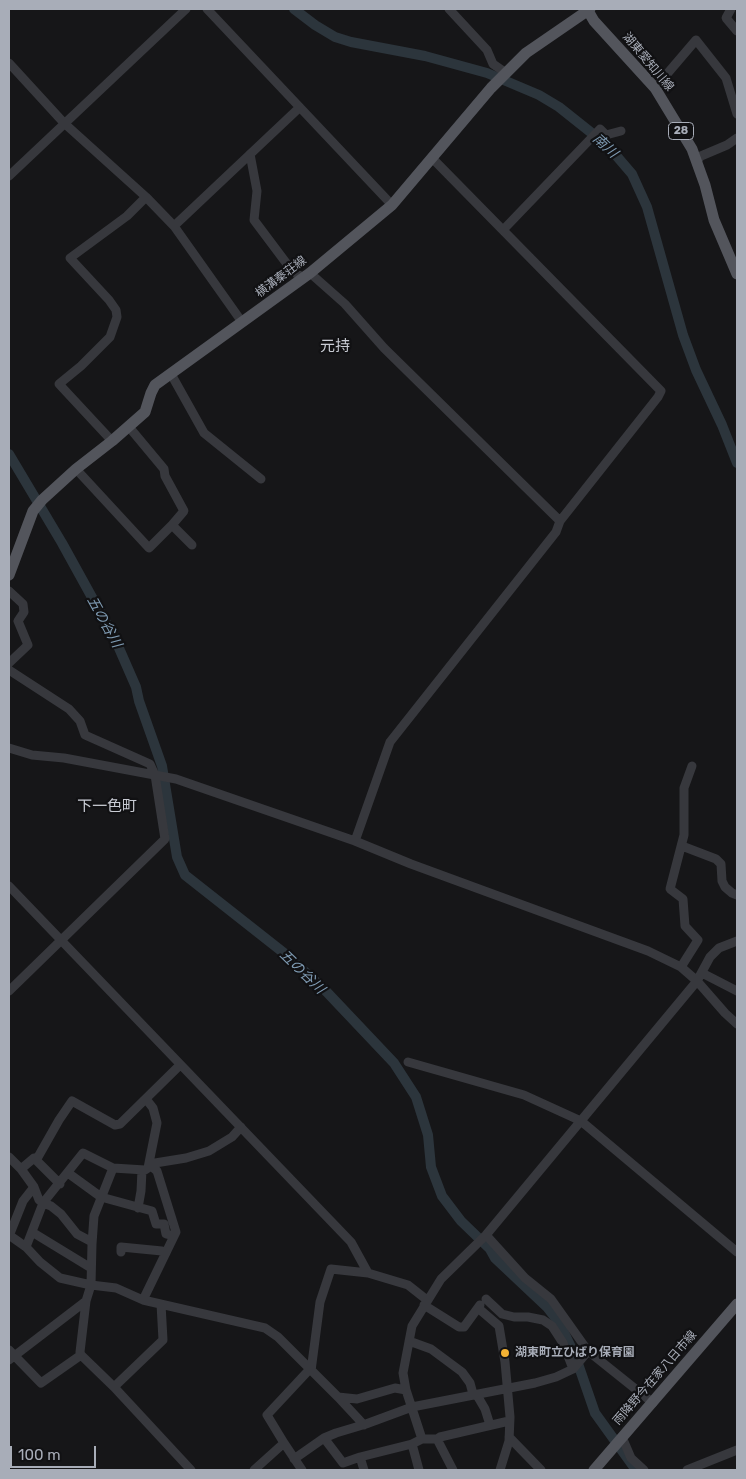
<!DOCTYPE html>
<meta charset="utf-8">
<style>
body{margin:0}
#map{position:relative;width:746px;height:1479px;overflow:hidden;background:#161618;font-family:Rubik,sans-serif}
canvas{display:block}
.frame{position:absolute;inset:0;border:10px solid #a8adb8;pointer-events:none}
.scale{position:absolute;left:10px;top:1446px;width:86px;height:22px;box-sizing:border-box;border:2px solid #a8adb8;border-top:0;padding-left:6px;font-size:15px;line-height:18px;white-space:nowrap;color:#a8adb8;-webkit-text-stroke:4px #111113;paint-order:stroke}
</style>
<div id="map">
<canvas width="746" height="1479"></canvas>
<div class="frame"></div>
<div class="scale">100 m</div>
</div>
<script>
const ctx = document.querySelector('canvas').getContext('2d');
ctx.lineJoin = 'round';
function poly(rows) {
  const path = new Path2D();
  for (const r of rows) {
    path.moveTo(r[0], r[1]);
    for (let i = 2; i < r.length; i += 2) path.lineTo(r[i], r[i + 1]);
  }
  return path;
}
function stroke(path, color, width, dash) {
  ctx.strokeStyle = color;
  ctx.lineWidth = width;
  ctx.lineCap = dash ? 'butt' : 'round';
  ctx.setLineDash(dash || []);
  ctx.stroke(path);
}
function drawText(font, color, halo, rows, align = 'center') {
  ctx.font = font + ' Rubik,"Noto Sans JP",sans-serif';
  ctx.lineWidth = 4.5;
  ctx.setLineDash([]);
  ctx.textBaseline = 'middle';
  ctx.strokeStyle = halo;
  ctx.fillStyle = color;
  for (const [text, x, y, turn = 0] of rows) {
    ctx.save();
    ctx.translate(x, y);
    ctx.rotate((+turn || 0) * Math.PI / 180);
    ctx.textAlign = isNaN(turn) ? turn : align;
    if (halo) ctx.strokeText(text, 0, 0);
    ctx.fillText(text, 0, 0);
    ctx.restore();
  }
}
const river = poly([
 [294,9,315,25,335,37,351,42,425,56,487,73,539,95,559,107,608,146,632,174,647,207,683,335,696,370,722,425,737,463],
 [9,454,62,543,115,639,136,687,139,701,162,766,177,857,185,875,284,953,323,988,394,1063,416,1097,428,1135,431,1167,442,1196,461,1221,490,1249,495,1258,547,1307,560,1324,576,1358,595,1413,636,1470]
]);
const minor = poly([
 [207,9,392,205],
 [449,9,487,50,493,64,506,73],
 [731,9,726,18,737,31],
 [9,63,64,123,146,197,174,226,242,322],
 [655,88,696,40,726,78,737,114],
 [250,154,257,191,254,220,287,264,295,273,304,278],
 [697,161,701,156,727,145,737,138],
 [9,176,186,9],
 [174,226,299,108],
 [503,230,600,129,606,135,621,131],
 [310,273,345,304,384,348,560,521],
 [171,374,204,433,261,479],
 [129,427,164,469,165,476,184,511,172,525],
 [112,441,59,384,81,366,110,337,117,317,116,310,109,300,70,258,127,216,146,197],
 [76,469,149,548,172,525,192,545],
 [9,591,23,604,24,612,18,621,28,645,9,663],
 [9,670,69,709,80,721,85,735,150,764,155,775,165,839,9,991],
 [9,748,32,755,64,758,176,779,355,841,411,864,648,951,681,967,697,981,725,1013,737,1024],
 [355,841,390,742,556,532,560,521,658,397,661,391,432,158],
 [682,846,716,859,721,864,722,881,725,887,732,893,737,895],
 [9,886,351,1242,368,1273,408,1285,427,1300],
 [681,967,698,940,685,926,683,899,670,889,684,835,684,788,692,766],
 [702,973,737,991],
 [408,1062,524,1095,581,1121,737,1252],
 [9,1157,21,1169,34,1158,38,1157,59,1120,72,1101,115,1125,120,1124,180,1065],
 [34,1158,60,1184],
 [149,1164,186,1158,209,1151,232,1137,241,1127],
 [113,1168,94,1216,92,1244,91,1285,86,1301,80,1352,81,1355,114,1387,191,1470],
 [21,1169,34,1187,39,1200,43,1203,26,1247],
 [68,1173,101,1197,152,1211,156,1224,164,1224,166,1234,174,1236],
 [138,1208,141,1191,142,1170],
 [32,1232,91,1268],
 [9,1235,26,1247,40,1262,60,1278,91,1285,116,1288,143,1300,265,1328,278,1337,338,1397,357,1399,395,1388,406,1390,422,1439],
 [486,1235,525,1278,551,1299,588,1351,653,1403],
 [9,1236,23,1201,34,1187],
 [92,1242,77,1234,61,1214,51,1206,43,1203,83,1153,113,1168,145,1170,148,1168,157,1123,153,1108,146,1099],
 [121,1252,121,1247,162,1251,166,1253],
 [486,1299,502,1314,514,1317,528,1317,543,1320,552,1326,563,1343,573,1369],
 [143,1300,176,1232,157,1171,149,1164],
 [424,1305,459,1327,464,1327,480,1305],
 [478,1308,499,1326,505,1362,510,1417,509,1441,500,1470],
 [409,1341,431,1349,462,1372,470,1383,473,1394,478,1397,485,1409,490,1425],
 [9,1350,41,1383,81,1355],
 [9,1360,86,1301],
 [311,1371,320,1302,331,1269,368,1273],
 [114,1387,163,1340,161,1304],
 [406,1390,403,1373,412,1326,441,1279,486,1235,697,981,710,957,719,948,737,941],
 [338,1397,364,1425],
 [509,1437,541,1470],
 [622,1437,631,1458,644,1470],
 [324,1438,343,1463,360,1457],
 [437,1439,440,1437,509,1421],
 [284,1443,302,1470],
 [412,1444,419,1470],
 [294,1459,324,1438,336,1433,366,1424,412,1407,535,1383,556,1377,573,1369,588,1351],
 [254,1470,284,1443,267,1415,309,1370],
 [364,1470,360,1457,412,1444,422,1439,437,1439,453,1470],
 [687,1470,737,1450]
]);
const major = poly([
 [587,9,594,21,655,88,692,149,705,185,714,220,737,274],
 [9,575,33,511,42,500,76,469,112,441,145,412,151,393,155,385,310,273,392,205,491,88,526,53,590,9],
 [594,1470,737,1304]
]);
const markers = [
 [505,1353,5,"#f2b134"]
];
const shields = [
 [681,131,25]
];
const shieldNames = [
 ["28",681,131]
];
const streetNames = [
 ["湖東愛知川線",648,62,50],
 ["横溝秦荘線",281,277,-37],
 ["雨降野今在家八日市線",655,1378,-49]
];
const poiNames = [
 ["湖東町立ひばり保育園",515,1353]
];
const waterNames = [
 ["南川",605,146,43],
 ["五の谷川",104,622,61],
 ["五の谷川",302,972,44]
];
const quarterNames = [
 ["元持",335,347],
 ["下一色町",107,807]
];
stroke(river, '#2c353c', 10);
stroke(minor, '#37383d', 9);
stroke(major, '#53555c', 11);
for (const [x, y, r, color] of markers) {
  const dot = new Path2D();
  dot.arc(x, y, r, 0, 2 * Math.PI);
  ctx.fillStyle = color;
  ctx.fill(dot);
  stroke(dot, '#111113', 2);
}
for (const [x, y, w] of shields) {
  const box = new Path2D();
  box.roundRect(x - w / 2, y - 8.5, w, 17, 4);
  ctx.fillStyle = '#111113';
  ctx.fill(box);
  stroke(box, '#a8adb8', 1);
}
drawText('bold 11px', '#a8adb8', null, shieldNames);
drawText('12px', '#a8adb8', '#111113', streetNames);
drawText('bold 12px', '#a8adb8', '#111113', poiNames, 'left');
drawText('italic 14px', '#7f9bb3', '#111113', waterNames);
drawText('15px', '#c9ccd4', '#111113', quarterNames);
</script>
